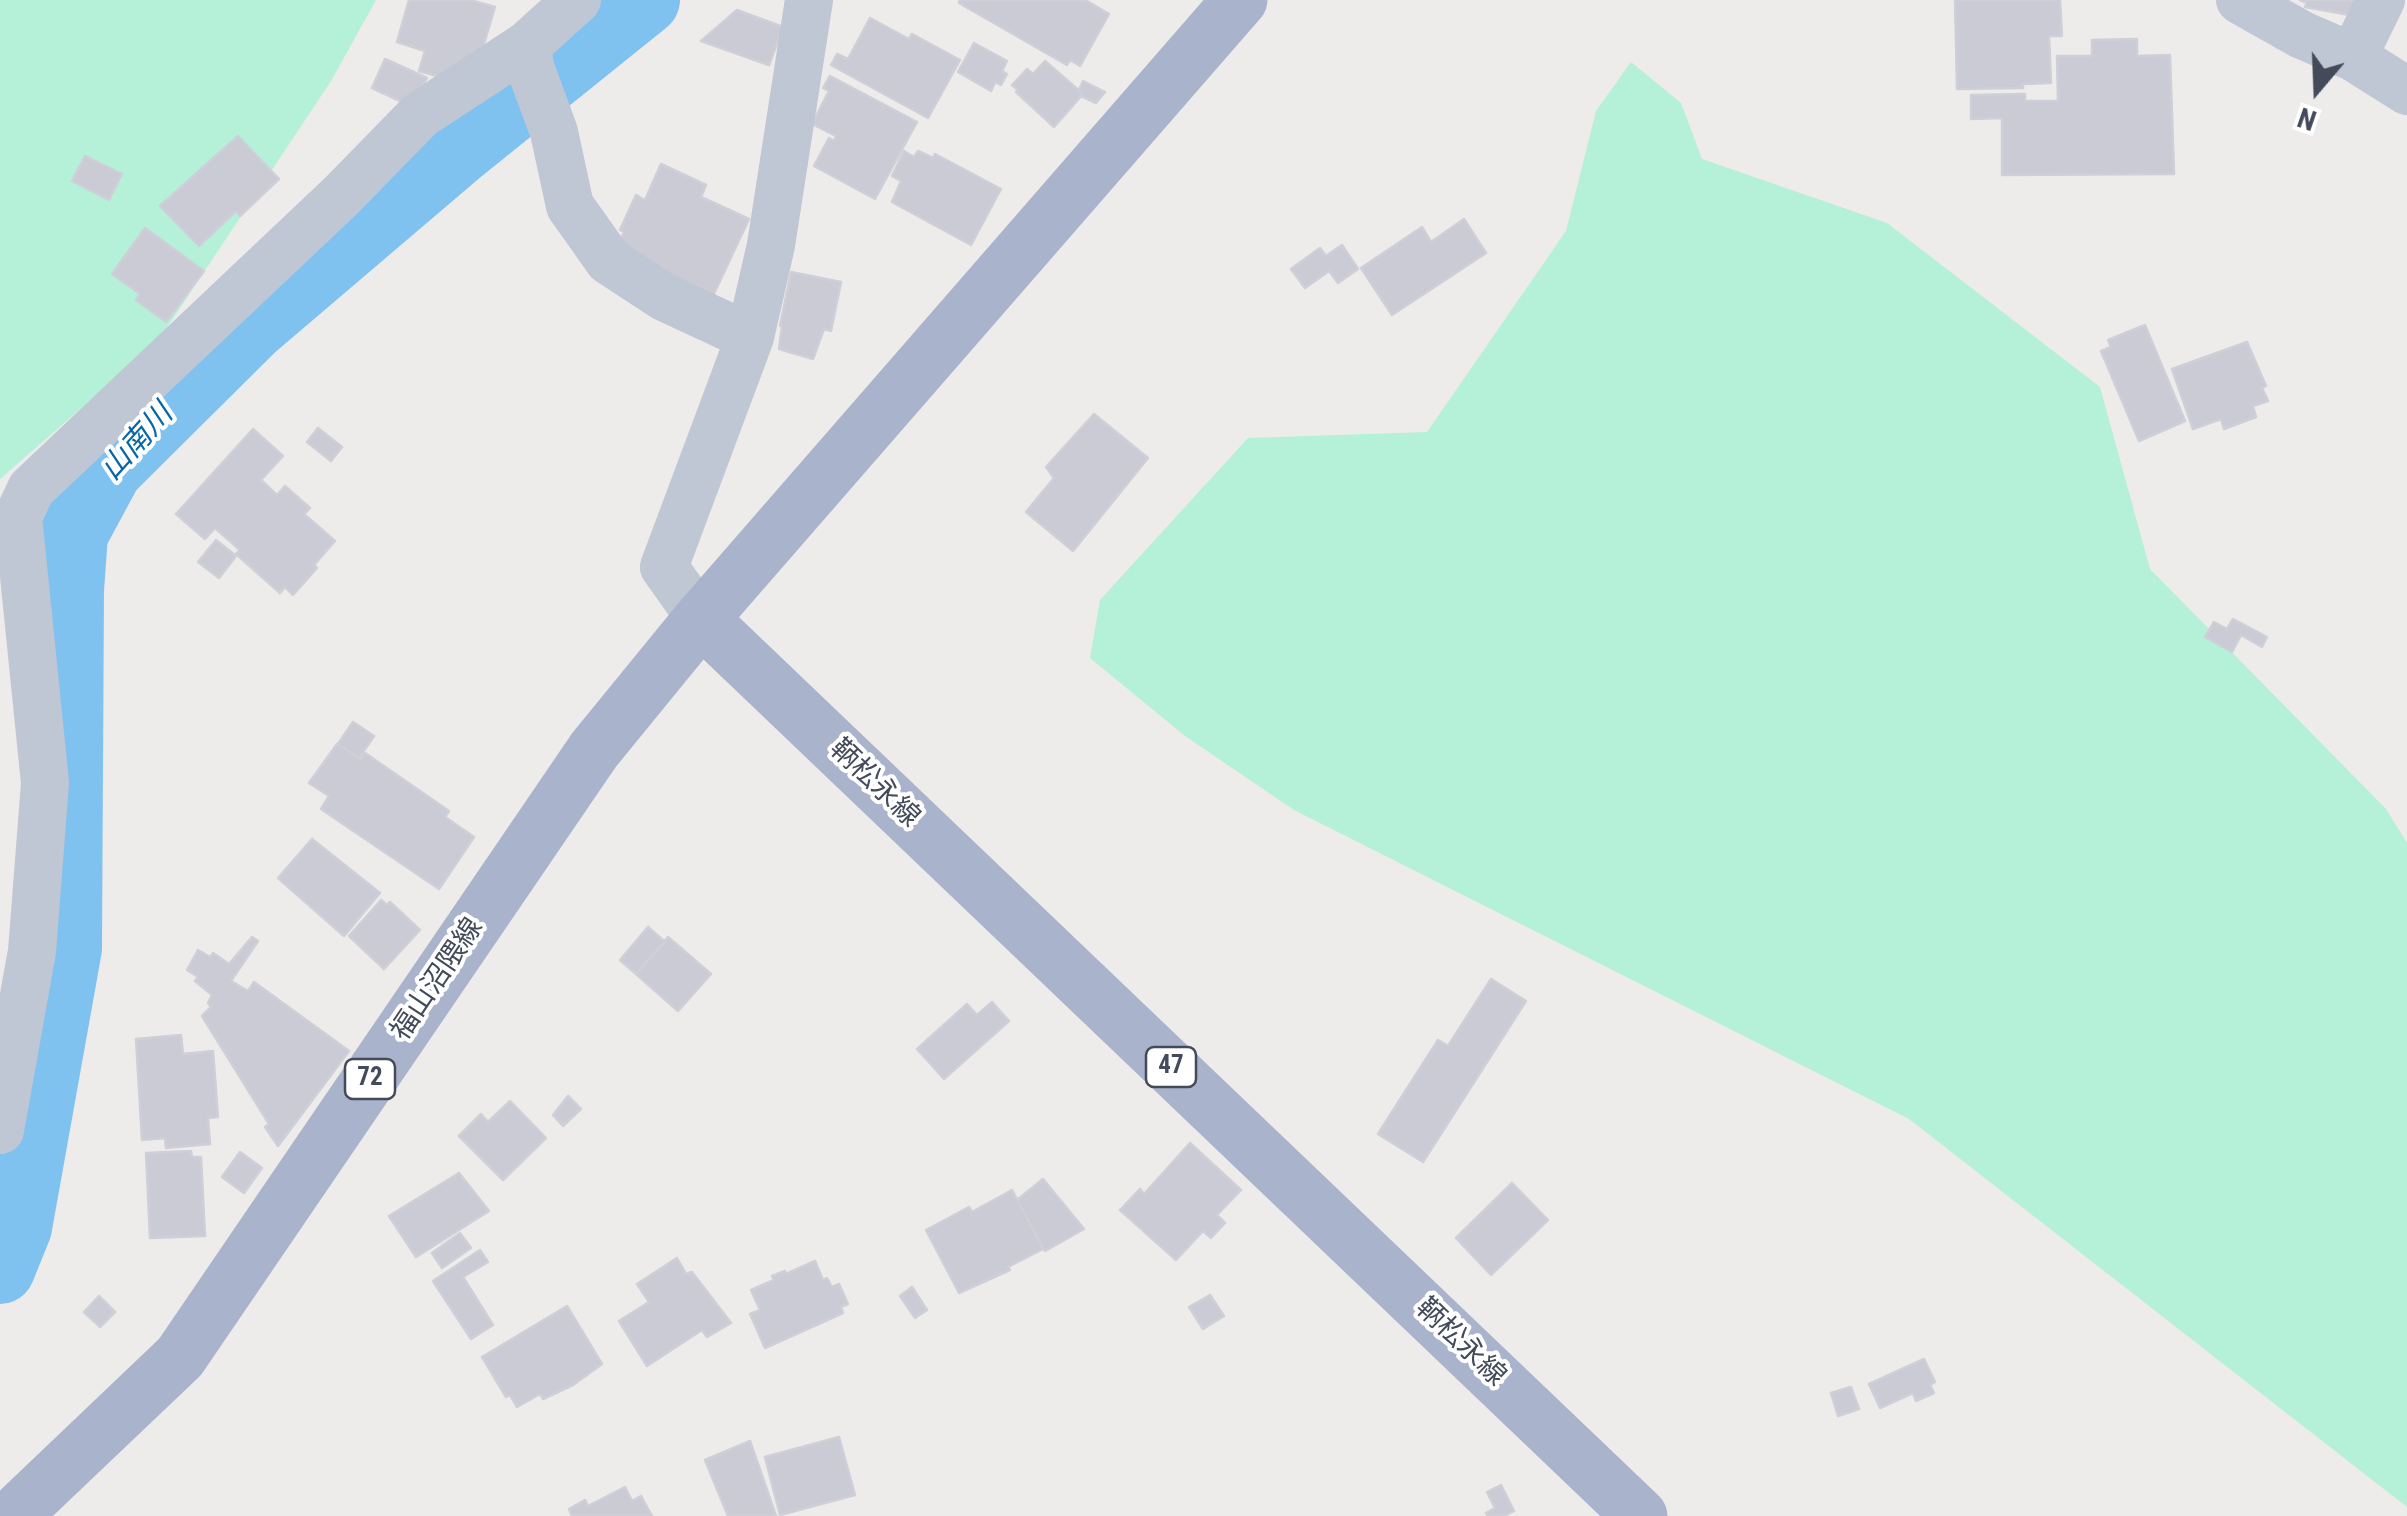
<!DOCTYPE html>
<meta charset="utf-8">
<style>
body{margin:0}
#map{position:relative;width:2407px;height:1516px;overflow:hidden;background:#eeebeb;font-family:"Roboto Condensed",sans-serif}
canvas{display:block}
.north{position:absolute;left:2267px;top:40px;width:100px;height:100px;-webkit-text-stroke:8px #fff;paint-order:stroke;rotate:199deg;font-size:28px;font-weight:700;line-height:40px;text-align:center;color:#434a59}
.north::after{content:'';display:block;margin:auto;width:35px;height:45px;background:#434a59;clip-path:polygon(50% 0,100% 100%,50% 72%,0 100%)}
</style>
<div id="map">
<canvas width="2407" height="1516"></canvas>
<div class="north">N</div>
</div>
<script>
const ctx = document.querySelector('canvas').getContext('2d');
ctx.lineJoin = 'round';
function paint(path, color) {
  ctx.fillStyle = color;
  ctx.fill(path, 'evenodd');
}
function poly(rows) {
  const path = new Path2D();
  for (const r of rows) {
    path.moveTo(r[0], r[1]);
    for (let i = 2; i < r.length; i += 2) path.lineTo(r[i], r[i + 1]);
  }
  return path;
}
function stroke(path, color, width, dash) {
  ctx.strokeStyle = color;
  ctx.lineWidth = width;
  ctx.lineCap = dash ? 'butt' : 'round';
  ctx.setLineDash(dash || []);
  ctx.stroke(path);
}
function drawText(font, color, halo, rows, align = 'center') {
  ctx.font = font + ' "Roboto Condensed","Noto Sans JP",sans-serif';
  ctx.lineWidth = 8;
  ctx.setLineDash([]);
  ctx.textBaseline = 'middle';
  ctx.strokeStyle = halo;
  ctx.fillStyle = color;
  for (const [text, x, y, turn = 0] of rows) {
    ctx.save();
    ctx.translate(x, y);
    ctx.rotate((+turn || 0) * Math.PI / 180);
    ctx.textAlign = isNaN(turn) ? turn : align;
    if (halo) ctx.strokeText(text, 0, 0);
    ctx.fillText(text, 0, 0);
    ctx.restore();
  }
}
const green = poly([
 [0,0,376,0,331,81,158,341,0,479],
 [1631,62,1681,103,1702,159,1887,223,2100,387,2150,569,2386,809,2407,843,2407,1507,1909,1119,1294,810,1185,736,1090,658,1100,600,1248,438,1427,432,1566,231,1596,111]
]);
const river = poly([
 [0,1269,17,1227,67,948,69,590,73,534,108,469,253,325,456,152,645,0]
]);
const building = poly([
 [409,0,470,0,495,7,478,64,461,59,455,81,419,71,425,51,397,42,409,0],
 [960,0,1085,0,1109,14,1080,66,1070,60,1067,65,959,3,960,0],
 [1955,0,2060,0,2062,36,2049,36,2051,83,2023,84,2023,88,1957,89,1955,0],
 [2300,0,2355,0,2350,15,2305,7,2307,3,2300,0],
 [737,10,783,27,769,65,701,41,737,10],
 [870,18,909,39,912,34,960,60,928,118,831,65,837,54,848,59,870,18],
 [2137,39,2137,56,2170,55,2174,174,2002,175,2002,118,1971,119,1971,95,2025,94,2025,101,2058,101,2057,56,2092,56,2092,40,2137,39],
 [974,43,1007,61,1002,71,1007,74,1001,85,995,82,991,91,958,72,974,43],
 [385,59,427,78,411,106,372,88,385,59],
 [1045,61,1083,94,1054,127,1016,92,1018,90,1012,85,1027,69,1033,74,1045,61],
 [830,76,917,122,875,199,814,166,829,138,834,141,836,136,812,124,829,91,823,88,830,76],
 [1083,81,1105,92,1096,103,1081,96,1079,90,1083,81],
 [238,136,279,179,240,216,236,211,199,246,160,206,238,136],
 [904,151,914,157,918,151,933,158,935,154,1001,189,971,245,892,202,901,181,892,176,904,151],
 [85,156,122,174,109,200,72,181,85,156],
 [661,164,706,185,701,197,749,219,712,298,627,250,619,242,624,232,620,230,636,195,645,200,661,164],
 [1464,219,1486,253,1392,315,1361,268,1422,227,1431,242,1464,219],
 [145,228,204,271,166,322,136,300,140,294,112,274,145,228],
 [1342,245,1358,269,1338,283,1329,271,1305,288,1291,269,1320,248,1326,256,1342,245],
 [791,272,841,282,831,331,824,329,813,359,779,349,782,326,780,326,791,272],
 [2145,325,2185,421,2139,441,2101,351,2111,347,2108,340,2145,325],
 [2247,342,2266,386,2262,388,2268,401,2253,406,2256,417,2224,429,2221,419,2193,429,2172,369,2247,342],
 [1094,414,1148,458,1073,551,1026,512,1054,478,1046,467,1094,414],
 [318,428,342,447,331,461,307,442,318,428],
 [253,429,283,456,261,480,277,495,285,486,310,508,304,514,335,541,314,565,317,568,293,595,285,587,280,593,236,554,240,550,215,528,205,539,176,514,253,429],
 [216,540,236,556,219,578,198,562,216,540],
 [2233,619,2267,637,2262,647,2241,635,2232,652,2205,637,2214,622,2227,629,2233,619],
 [353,722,374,736,359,758,338,744,353,722],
 [337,744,361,759,365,753,449,811,445,817,474,837,439,889,321,809,329,796,309,783,337,744],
 [312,839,380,893,344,936,278,878,312,839],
 [381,900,387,905,390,902,420,930,384,969,349,936,381,900],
 [648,927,665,942,636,974,620,960,648,927],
 [252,937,258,941,231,981,248,991,254,982,349,1051,278,1146,265,1127,269,1124,202,1016,211,1007,208,1003,212,995,195,981,198,977,187,970,198,950,210,957,213,953,229,964,252,937],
 [668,937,711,974,678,1011,636,974,668,937],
 [1491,979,1526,1001,1423,1162,1378,1134,1438,1040,1448,1046,1491,979],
 [992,1002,1009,1021,944,1079,917,1049,967,1004,977,1015,992,1002],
 [181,1035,183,1054,213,1051,218,1117,208,1118,210,1144,166,1148,165,1138,142,1140,136,1039,181,1035],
 [568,1096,581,1109,563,1126,553,1115,568,1096],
 [510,1101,546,1138,503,1180,459,1136,481,1114,488,1122,510,1101],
 [1190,1143,1241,1190,1217,1215,1225,1223,1211,1238,1203,1231,1176,1260,1120,1210,1140,1189,1144,1194,1190,1143],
 [191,1151,192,1157,201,1157,205,1236,150,1238,146,1153,191,1151],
 [240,1152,262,1168,244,1193,222,1177,240,1152],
 [459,1173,489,1211,416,1257,389,1216,459,1173],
 [1043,1179,1084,1229,1045,1251,1017,1200,1043,1179],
 [1512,1183,1548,1220,1491,1275,1456,1238,1512,1183],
 [1012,1190,1043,1249,1008,1267,1010,1270,959,1293,926,1230,969,1207,972,1212,1012,1190],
 [460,1233,471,1248,442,1268,432,1253,460,1233],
 [480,1250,488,1262,463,1277,493,1325,471,1339,433,1281,480,1250],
 [677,1258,686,1274,692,1272,731,1323,707,1337,702,1330,647,1366,619,1321,649,1302,637,1284,677,1258],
 [815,1261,823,1280,827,1278,832,1287,839,1284,848,1304,841,1307,843,1313,765,1348,750,1314,760,1310,751,1290,774,1280,772,1276,785,1271,786,1274,815,1261],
 [912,1287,927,1310,915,1318,900,1296,912,1287],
 [1210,1295,1224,1316,1203,1329,1189,1307,1210,1295],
 [99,1296,115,1312,100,1327,84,1312,99,1296],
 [567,1306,602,1364,573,1385,543,1399,540,1394,517,1407,510,1395,506,1397,482,1357,567,1306],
 [1924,1359,1935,1382,1930,1385,1934,1393,1916,1401,1913,1393,1880,1408,1869,1384,1924,1359],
 [1851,1387,1859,1409,1838,1416,1831,1393,1851,1387],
 [839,1437,855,1495,780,1515,765,1457,839,1437],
 [750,1441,776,1516,728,1516,705,1460,750,1441],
 [1501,1485,1514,1511,1504,1516,1488,1516,1486,1513,1495,1508,1487,1492,1501,1485],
 [625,1487,632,1501,641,1496,652,1516,572,1516,569,1509,585,1500,588,1506,625,1487]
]);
const street = poly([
 [2240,0,2302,35,2353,57,2407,91],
 [527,45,530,67,554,132,570,206,609,261,664,297,750,337],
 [2353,57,2381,0],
 [701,619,664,567,750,337,771,245,809,0],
 [0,1130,32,951,45,783,18,517,31,489,342,195,420,115,527,45,577,0]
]);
const primary = poly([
 [701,619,1640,1516],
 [13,1516,180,1357,594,750,701,619,1240,0]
]);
const shields = [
 [1171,1067,50],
 [370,1079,50]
];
const shieldNames = [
 ["47",1171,1067],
 ["72",370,1079]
];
const streetNames = [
 ["鞆松永線",874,784,44],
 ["福山沼隈線",438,980,-56],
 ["鞆松永線",1460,1343,44]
];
const waterNames = [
 ["山南川",138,443,-48]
];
paint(green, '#b5f0d8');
stroke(river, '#80c2ef', 70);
paint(building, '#cacbd4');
stroke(building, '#cecfd7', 2.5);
stroke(street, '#c0c7d4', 48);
stroke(primary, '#a9b3cc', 55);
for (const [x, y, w] of shields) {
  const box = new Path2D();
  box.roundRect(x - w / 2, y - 20, w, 40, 8);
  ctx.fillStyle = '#fff';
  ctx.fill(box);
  stroke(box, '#434a59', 2.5);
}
drawText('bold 25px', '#434a59', null, shieldNames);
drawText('28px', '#434a59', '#fff', streetNames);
drawText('italic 30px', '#0566a9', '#fff', waterNames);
</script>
